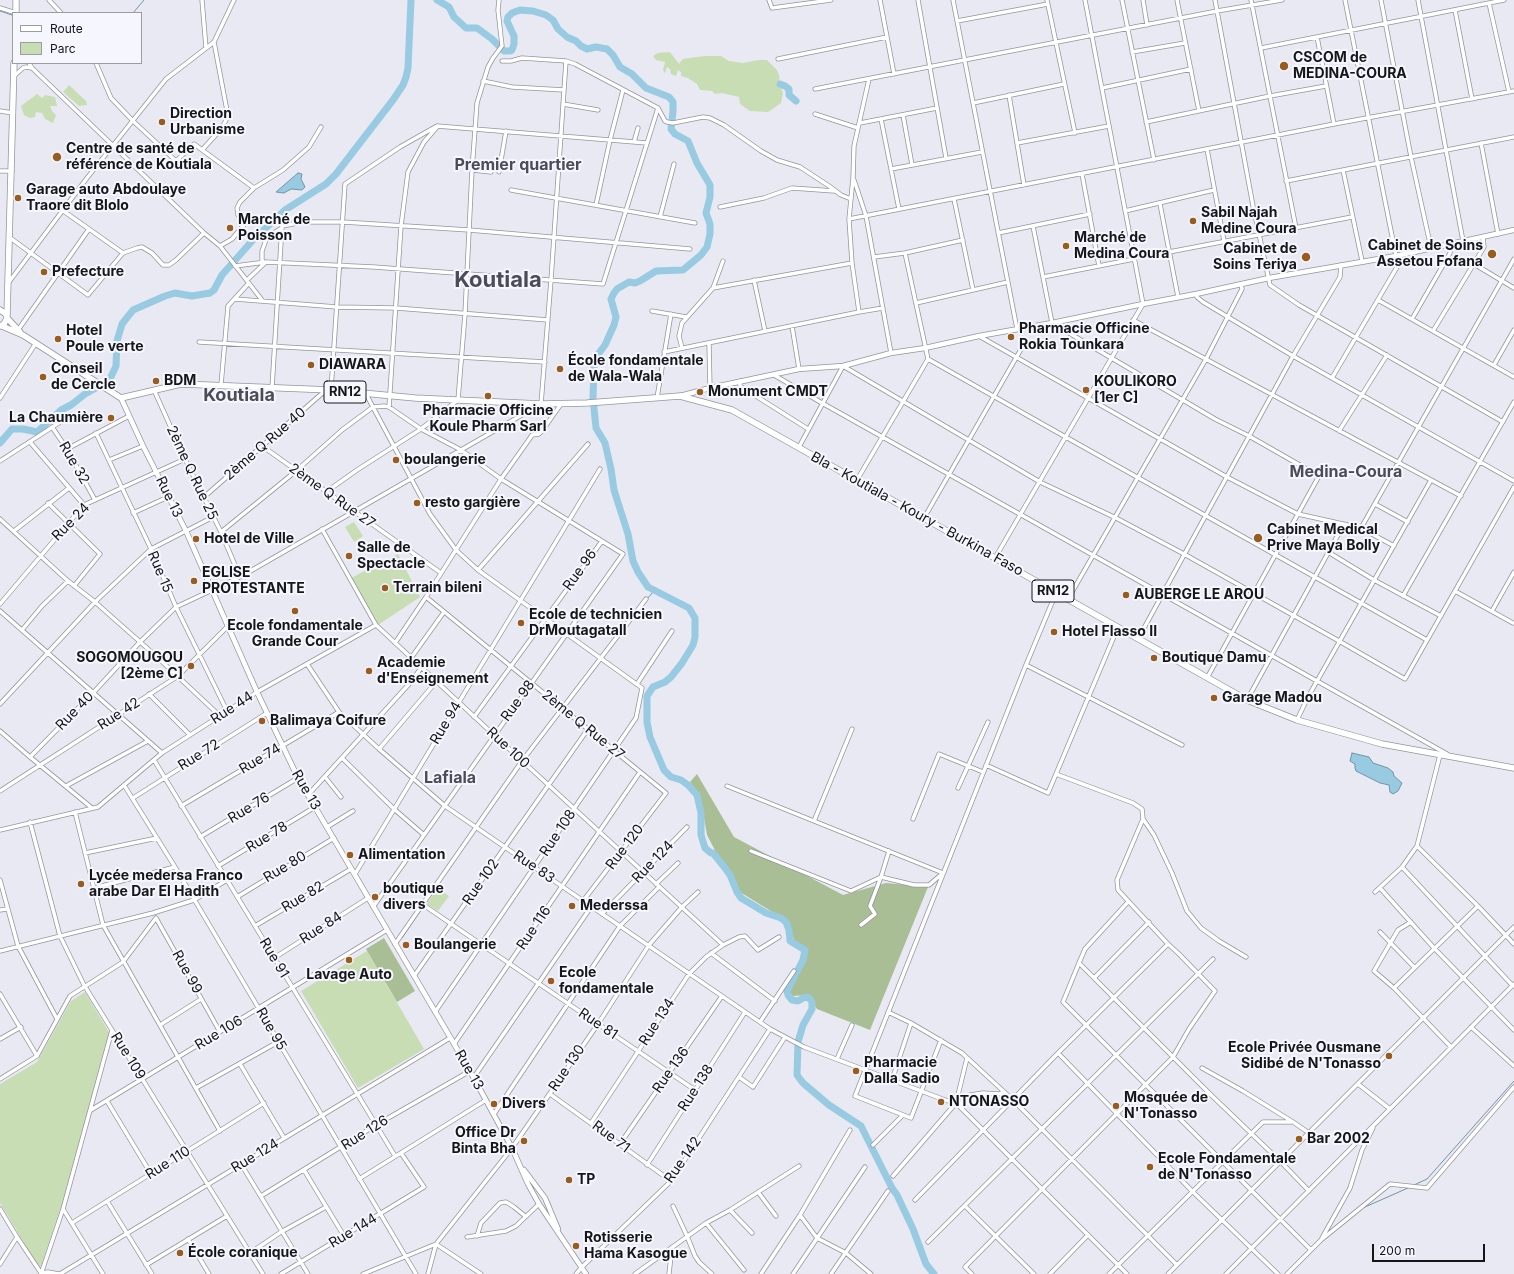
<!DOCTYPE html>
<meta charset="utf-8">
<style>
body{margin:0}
#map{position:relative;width:1514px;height:1274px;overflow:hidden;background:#e8e9f3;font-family:Inter,sans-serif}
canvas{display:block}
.legend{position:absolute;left:12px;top:12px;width:130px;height:52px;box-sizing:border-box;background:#f5f6fe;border:1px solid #9c9ca2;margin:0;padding:5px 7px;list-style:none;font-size:12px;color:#161619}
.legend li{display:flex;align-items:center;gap:8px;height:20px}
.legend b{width:20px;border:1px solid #9c9ca2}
.scale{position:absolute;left:1372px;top:1244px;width:113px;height:18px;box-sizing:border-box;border:2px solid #161619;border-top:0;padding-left:5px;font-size:12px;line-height:14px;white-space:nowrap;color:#161619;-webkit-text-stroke:3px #f5f6fe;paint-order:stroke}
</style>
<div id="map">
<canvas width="1514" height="1274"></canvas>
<ul class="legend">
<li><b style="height:5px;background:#fff"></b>Route</li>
<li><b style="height:11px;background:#c9ddb5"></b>Parc</li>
</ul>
<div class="scale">200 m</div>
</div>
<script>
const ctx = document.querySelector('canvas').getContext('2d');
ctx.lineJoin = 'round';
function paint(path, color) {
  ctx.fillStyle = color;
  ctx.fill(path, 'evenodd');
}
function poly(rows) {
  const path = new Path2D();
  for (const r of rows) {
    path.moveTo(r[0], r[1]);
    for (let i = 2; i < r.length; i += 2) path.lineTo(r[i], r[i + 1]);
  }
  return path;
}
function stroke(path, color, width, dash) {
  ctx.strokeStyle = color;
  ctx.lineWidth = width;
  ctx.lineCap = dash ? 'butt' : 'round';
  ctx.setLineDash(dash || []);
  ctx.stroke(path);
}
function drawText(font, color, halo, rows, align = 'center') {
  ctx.font = font + ' Inter,sans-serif';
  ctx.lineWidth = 4;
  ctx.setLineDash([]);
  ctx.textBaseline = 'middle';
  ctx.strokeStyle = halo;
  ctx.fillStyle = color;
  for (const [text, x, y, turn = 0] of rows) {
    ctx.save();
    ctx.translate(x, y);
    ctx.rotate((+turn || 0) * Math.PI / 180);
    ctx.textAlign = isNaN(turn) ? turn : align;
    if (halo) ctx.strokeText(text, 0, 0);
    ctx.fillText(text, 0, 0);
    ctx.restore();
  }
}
const green = poly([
 [670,52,679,64,683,59,704,56,721,56,729,61,743,63,759,60,767,60,777,70,779,75,780,84,783,93,781,103,768,112,750,111,740,104,739,97,722,93,715,94,712,91,700,90,697,84,688,78,681,76,681,72,678,70,676,76,671,74,670,69,667,67,665,73,663,70,665,62,656,60,653,56,658,53],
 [69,85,86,101,87,105,79,106,63,92],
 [37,94,42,98,45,95,55,97,57,106,50,106,52,111,56,115,53,123,45,119,42,113,36,112,35,117,30,118,24,115,21,106],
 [354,522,363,536,354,542,345,527],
 [398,554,420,597,378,625,351,578],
 [437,888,449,896,438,911,427,904],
 [367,951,424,1049,358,1088,301,991],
 [85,992,110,1034,75,1165,41,1266,38,1266,0,1203,0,1084,37,1062,71,1001]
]);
const forest = poly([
 [697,774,734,837,843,895,886,883,928,887,870,1030,817,1009,808,995,793,996,789,992,802,953,795,942,787,921,735,889,707,835,700,795,690,782],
 [384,938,415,991,397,1002,366,949]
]);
const water = poly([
 [298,173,302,174,301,179,305,187,302,190,291,189,284,193,276,192,298,173],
 [1352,753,1369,757,1373,763,1388,768,1393,772,1394,776,1402,783,1398,791,1393,794,1390,792,1389,785,1380,783,1356,771,1355,768,1355,764,1350,761,1352,753]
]);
const stream = poly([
 [0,11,12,15],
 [133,13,144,0],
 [647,599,654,591],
 [425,904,439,884],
 [402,938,423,907],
 [1414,1185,1427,1179,1514,1081],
 [1365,1207,1408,1188],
 [1338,1224,1353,1212]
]);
const river = poly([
 [437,0,449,7,454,17,466,28,477,28,492,39,504,51,510,51,512,50,514,44,514,36,507,21,508,17,512,13,520,10,533,11,546,15,553,20,558,29,567,37,576,41,581,46,587,49,596,47,607,49,613,55,620,67,632,74,646,88,669,97,673,102,673,112,671,129,675,134,688,141,697,163,710,185,710,197,706,213,710,224,710,234,707,247,701,255,683,270,656,271,640,281,635,283,629,282,617,289,614,293,611,299,616,317,614,325,605,345,596,357,594,366,593,398,596,428,605,443,611,469,614,490,628,534,633,561,638,572,648,587,689,608,695,618,695,637,693,645,682,663,671,677,665,682,653,687,647,696,647,722,650,737,664,770,671,777,681,780,688,785,697,795,701,813,701,835,705,848,711,853,713,853,725,868,730,875,737,892,741,898,766,913,781,918,786,922,789,930,790,941,805,950,803,960,787,991,788,995,792,1000,798,1001,805,997,809,998,812,1002,812,1009,803,1025,798,1042,797,1075,803,1083,829,1105,861,1126,892,1188,897,1195,913,1229,926,1264,934,1274],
 [780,84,785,86,789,89,789,95,796,101],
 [0,443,12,429,23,429,37,432,61,410,71,405,85,394,105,383,110,379,116,366,117,341,122,324,133,310,165,296,175,293,192,296,210,293,214,290,222,275,252,241,285,210,326,184,336,174,393,100,403,85,406,77,408,68,411,0]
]);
const street = poly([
 [49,0,61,13],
 [202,0,206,48],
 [769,0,772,8,831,0],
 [880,0,894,74],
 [918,0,946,158],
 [953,0,1017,329],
 [1047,0,1075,133],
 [1122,0,1154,160],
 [1143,0,1147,25],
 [1177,0,1199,111],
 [1215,0,1253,206,1270,285,1299,305,1503,422],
 [1251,0,1296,228],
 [1345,0,1396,256],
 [1381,0,1411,157,1431,248],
 [1418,0,1463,241],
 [1489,3,1509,92],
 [0,8,16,13],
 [1455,10,1472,99],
 [957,21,1048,4],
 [1317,37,1334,124],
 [1261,48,1504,0],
 [1132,52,1185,43],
 [778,59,887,37],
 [502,61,511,61,522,58,566,61,575,64,658,108,665,121,667,122,673,123,703,117,710,118,724,125,761,151,777,160,800,167,829,186,841,195,851,199],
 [29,63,32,68,204,233,220,246,262,300],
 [96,63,111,98,133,121,176,161,194,144,254,188],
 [14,76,23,68,26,67,32,68],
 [483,81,512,87,564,90],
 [1102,88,1191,69],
 [815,89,1217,11,1282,0],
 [1009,95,1024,185],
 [973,103,1064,84],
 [563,104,598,110],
 [0,111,13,113],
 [815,114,858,128],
 [903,115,912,165],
 [881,119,899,209],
 [1146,122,1270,96,1326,86],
 [860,123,937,108],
 [634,142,638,128],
 [1017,143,1109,126],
 [1481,143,1498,234],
 [1207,149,1224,241],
 [202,150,222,128,228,116,214,42],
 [891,169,982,152],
 [472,170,491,172],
 [1343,170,1362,261],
 [0,171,12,171],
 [499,172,506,131],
 [1082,174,1099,266],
 [854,180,866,216,891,353],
 [1286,181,1514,137],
 [511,190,695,223],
 [954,199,973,290],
 [1160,204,1178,297],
 [596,205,610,140,623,90],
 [720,207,764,198,792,188,834,191],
 [62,210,123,253],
 [1125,211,1214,190],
 [660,217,674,164],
 [849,219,1334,124,1514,91],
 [1033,226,1052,323,1215,419,1249,436,1319,476,1207,678],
 [998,233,1090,214],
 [9,237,88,295,123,253,137,248,142,247,152,253,163,265,169,265,176,260,204,233],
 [220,246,232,239,244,225,242,219,238,215,237,208,240,202,254,188,283,170,309,147,321,127],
 [1169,252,1352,217],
 [874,257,905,253,963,240],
 [262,263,262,251,267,237,282,228],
 [1474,264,1514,288],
 [235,266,266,262,374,267,603,284,658,108],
 [1043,277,1134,259],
 [247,280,266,262],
 [754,280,765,331],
 [9,282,87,178,166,79,214,42,234,0],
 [713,288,852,263],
 [1196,294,1197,297,1203,302,1293,356,1514,481],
 [235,299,337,307,396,308,548,320],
 [1378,300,1514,377],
 [916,303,1008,282],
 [652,311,686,317],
 [859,312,852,263,849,219,853,178,854,146,869,79],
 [1412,319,1450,253,1452,243],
 [1133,320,1461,496],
 [792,326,799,369],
 [18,330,89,229],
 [1433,331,1484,247,1483,237],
 [979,336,1227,477,1298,514,1361,528],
 [199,342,545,362],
 [709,343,710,388],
 [682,348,679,336,682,323,713,288,723,261],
 [664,352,859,312,883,308],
 [928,359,1039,422,1427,640],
 [1494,365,1514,330],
 [774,375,822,403,1447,754],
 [1332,378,1400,262,1401,254],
 [740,381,740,386,808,429],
 [221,385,228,306,249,283],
 [272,388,282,226,303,222,343,222,469,230,690,249],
 [154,390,185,459,221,532,240,577],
 [331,390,345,184,400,147,437,126,647,143],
 [366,394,430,514,456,550,478,570,642,688,636,718,435,1012],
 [0,398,36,343],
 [657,398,671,314],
 [389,407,401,226,408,172,424,142,437,127],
 [52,427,67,449,95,500],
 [1339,431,1387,355],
 [96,433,151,549,176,607,227,711],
 [30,442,84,505],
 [262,446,441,573],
 [799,447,843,366,1040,482,1116,518,1184,554,1339,641,1405,679,1514,487],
 [67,449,129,416],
 [109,460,143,446],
 [0,461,71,415],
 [857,480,928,359,905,253],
 [326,492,357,470,421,429,458,400,465,314,472,170,477,103,488,67,493,58,502,46,498,10,499,0],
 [204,497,326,390],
 [48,503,100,554,74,586],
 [1375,504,1408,522],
 [133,513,168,497],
 [924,518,1024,344],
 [0,519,68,581,95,602,156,656,220,716],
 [322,529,376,625,494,735,723,945],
 [14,531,69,488],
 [221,532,296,471,342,430,373,407,384,406,389,407,421,429,461,450,501,479,623,554,373,907],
 [1394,546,1361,528,1514,259],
 [1328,552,1374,580,1441,616],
 [995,558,1143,304,1085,0],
 [478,570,588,444],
 [1455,591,1513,623],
 [1403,596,1514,402],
 [426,597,666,793,583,901],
 [1068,599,1206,359,1242,289,1241,284],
 [0,604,84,505,185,459],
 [0,611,162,753],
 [1492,611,1514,572],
 [22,630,42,606,68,581],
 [1138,639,1293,356,1340,277,1341,265],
 [395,643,426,597,501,479,528,441,532,435,539,434,542,431,561,404],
 [411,658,444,612],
 [307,664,339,712,379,749,445,806,770,1029,804,1047,945,1100,956,1103,1127,1274],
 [1026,665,1182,745],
 [637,684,672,631],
 [149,694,190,735],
 [1247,700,1344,524],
 [0,704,95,602,151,549,213,517],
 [474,717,602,541],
 [1297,720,1308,697,1431,480],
 [0,731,30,757,92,808],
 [379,749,436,682],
 [30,757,93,693,140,642,176,607,240,577,541,404,551,280,566,61],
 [342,758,394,809,424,835],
 [154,760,395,1156],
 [986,765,1048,793,1118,627],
 [325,777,341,797],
 [124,785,175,867,416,1274],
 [66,786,148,741],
 [727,786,943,873,929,885,914,885,881,877,851,891,751,851],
 [958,788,988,722],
 [0,791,178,676,228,626],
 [308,795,410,683,421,668],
 [133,798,267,713],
 [181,806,339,712],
 [75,812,103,925,220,1131],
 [913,819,939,754,983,772],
 [1143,819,1154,835,1172,873,1187,911,1201,928,1219,941,1246,957],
 [814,821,852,729],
 [30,822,60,936,84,985,263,1274],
 [327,827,353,811],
 [0,830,98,807,162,753,257,692,376,625],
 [200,837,298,778],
 [1417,846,1478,906,1514,944],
 [85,853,157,838],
 [218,866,315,807],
 [1402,867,1513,986],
 [355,874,600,469],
 [0,880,18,946,57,1019],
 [656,884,678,863],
 [94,888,175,867],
 [1380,888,1434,948,1514,1030],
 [1375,892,1402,867,1417,846,1440,755],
 [237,897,334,838],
 [1128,902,1085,949,1079,963,1209,1093,1281,1162,1309,1191],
 [422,904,695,1090],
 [0,910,7,909],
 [602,914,687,827],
 [156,918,220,1032],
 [1411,922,1398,930,1374,971,1394,988,1451,1047],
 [861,925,875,914,870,906,881,877,889,851],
 [255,926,351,869],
 [1380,932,1414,967],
 [395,944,522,761,646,599],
 [0,951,153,913,194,900,227,880],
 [711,953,775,1001],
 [274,958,368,898],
 [1079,963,1063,1002,1311,1250],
 [414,976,588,729],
 [1094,978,1149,922],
 [1394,988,1478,906],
 [0,994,37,1056],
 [888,1012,911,1023,962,1053,1013,1100,1177,1265],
 [760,1022,794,971],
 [160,1025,201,999],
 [1471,1027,1514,1066],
 [0,1039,21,1027],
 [941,1040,911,1118,855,1096,1026,665,1056,593],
 [454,1044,640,772],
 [1058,1053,1192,1191,1278,1274],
 [837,1059,852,1025],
 [240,1064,284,1138],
 [1202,1068,1243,1091,1293,1122,1309,1133],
 [474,1077,591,907],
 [739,1077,753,1087,785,1037],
 [0,1079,37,1056,70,996,123,962,156,918],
 [892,1080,911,1023],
 [1358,1084,1390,1109],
 [196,1088,278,1042],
 [550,1094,671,1181],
 [107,1101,151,1174],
 [960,1106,964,1098,970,1095,983,1093,999,1094,1004,1092],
 [91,1110,387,930],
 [494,1114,620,926,659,887],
 [591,1123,689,974,706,957,723,945,739,937,745,936,758,950,779,937],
 [620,1144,722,996],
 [873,1145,903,1115],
 [241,1164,308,1274],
 [647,1165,745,1012],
 [304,1170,344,1236],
 [893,1176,956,1103,967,1058],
 [359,1179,486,1100],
 [758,1192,776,1216],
 [261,1196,376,1125,470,1071],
 [915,1200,1058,1053,1168,944],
 [107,1201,152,1274],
 [673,1206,687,1236,695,1256,699,1262,712,1274],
 [965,1206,1034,1274],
 [0,1209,17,1237,41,1273,48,1272,59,1274],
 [63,1209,103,1274],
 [730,1210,752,1233],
 [800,1215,817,1238,846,1253,871,1274],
 [72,1223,264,1103],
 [706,1223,744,1270],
 [477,1236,481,1223,500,1203,506,1202,514,1207,525,1216],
 [467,1237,506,1231,516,1226,539,1204],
 [1322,1238,1350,1188,1362,1150,1373,1128],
 [188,1239,209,1274],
 [928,1242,1213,959],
 [436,1244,481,1274],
 [250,1253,281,1232,326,1207],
 [0,1264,17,1237],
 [146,1265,227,1216],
 [41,1274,63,1209,112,1030],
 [60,1274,450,1038],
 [281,1274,424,1187,401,1153],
 [363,1274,436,1244],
 [428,1274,436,1244,512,1148,598,1024,649,945,682,907,698,892],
 [576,1274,582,1267,671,1181,770,1029],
 [635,1274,706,1223,730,1210,799,1166],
 [669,1274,672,1247],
 [761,1274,800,1215,850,1130],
 [793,1274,865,1167],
 [831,1274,888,1191],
 [972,1274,965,1267,1173,1057,1189,1029,1215,991,1179,954,1168,944,1118,890,1117,880,1143,819,1142,809,1133,803,1056,774],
 [1050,1274,1088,1235],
 [1109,1274,1263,1122,1293,1122],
 [1168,1274,1514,927],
 [1226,1274,1514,984],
 [1287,1274,1321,1240,1390,1184,1427,1188,1514,1087]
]);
const secondary = poly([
 [680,396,710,388,799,369,843,366,891,353,925,348,979,336,1052,323,1143,304,1196,294,1269,278,1396,256,1514,230],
 [121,398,143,446,186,531,257,692,298,778,470,1071,512,1148,528,1184,539,1204,586,1274],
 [524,1170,545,1198,558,1229]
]);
const primary = poly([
 [16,13,16,0],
 [0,310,6,314,7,318,4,324,0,326],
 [7,316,14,63],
 [7,318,20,332],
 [2,326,23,335,121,398,181,384,331,390,415,398,541,404,587,403,680,396,732,410,1247,700,1297,720,1382,744,1514,768]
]);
const markers = [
 [1284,66,5,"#985c1e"],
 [162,122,4,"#985c1e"],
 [57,157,5,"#985c1e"],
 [18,198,4,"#985c1e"],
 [1193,221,4,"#985c1e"],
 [230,228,4,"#985c1e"],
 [1066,246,4,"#985c1e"],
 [1492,254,5,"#985c1e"],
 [1306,257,5,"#985c1e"],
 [44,272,4,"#985c1e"],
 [1011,337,4,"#985c1e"],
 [58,339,4,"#985c1e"],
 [311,365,4,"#985c1e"],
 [560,369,4,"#985c1e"],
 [43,377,4,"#985c1e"],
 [156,381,4,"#985c1e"],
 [1086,390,4,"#985c1e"],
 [700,392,4,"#985c1e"],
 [488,396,4,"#985c1e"],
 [111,418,4,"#985c1e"],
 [396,460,4,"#985c1e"],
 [417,503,4,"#985c1e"],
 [1258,538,5,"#985c1e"],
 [196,539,4,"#985c1e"],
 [349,556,4,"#985c1e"],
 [194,581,4,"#985c1e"],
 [385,588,4,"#985c1e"],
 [1126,595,4,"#985c1e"],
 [295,611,4,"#985c1e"],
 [521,623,4,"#985c1e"],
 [1054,632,4,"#985c1e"],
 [1154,658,4,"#985c1e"],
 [191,666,4,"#985c1e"],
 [369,671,4,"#985c1e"],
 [1214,698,4,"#985c1e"],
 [262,721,4,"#985c1e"],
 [350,855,4,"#985c1e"],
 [81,884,4,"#985c1e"],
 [375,897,4,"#985c1e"],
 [572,906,4,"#985c1e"],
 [406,945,4,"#985c1e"],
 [349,960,4,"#985c1e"],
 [551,981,4,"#985c1e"],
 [1389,1056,4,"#985c1e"],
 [856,1071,4,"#985c1e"],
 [941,1102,4,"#985c1e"],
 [494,1104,4,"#985c1e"],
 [1116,1106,4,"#985c1e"],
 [1299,1139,4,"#985c1e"],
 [524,1141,4,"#985c1e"],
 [1150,1167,4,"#985c1e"],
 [569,1180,4,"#985c1e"],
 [576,1246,4,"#985c1e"],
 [180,1253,4,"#985c1e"]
];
const shields = [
 [345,392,42],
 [1053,591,42]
];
const shieldNames = [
 ["RN12",345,392],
 ["RN12",1053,591]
];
const poiNames = [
 ["CSCOM de",1293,58],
 ["MEDINA-COURA",1293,74],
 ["Direction",170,114],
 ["Urbanisme",170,130],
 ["Centre de santé de",66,149],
 ["référence de Koutiala",66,165],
 ["Garage auto Abdoulaye",26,190],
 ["Traore dit Blolo",26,206],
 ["Sabil Najah",1201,213],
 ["Medine Coura",1201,229],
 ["Marché de",238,220],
 ["Poisson",238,236],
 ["Marché de",1074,238],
 ["Medina Coura",1074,254],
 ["Cabinet de Soins",1483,246,"right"],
 ["Assetou Fofana",1483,262,"right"],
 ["Cabinet de",1297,249,"right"],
 ["Soins Teriya",1297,265,"right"],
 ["Prefecture",52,272],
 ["Pharmacie Officine",1019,329],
 ["Rokia Tounkara",1019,345],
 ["Hotel",66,331],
 ["Poule verte",66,347],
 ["École fondamentale",568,361],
 ["de Wala-Wala",568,377],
 ["DIAWARA",319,365],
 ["Conseil",51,369],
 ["de Cercle",51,385],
 ["BDM",164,381],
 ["KOULIKORO",1094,382],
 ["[1er C]",1094,398],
 ["Monument CMDT",708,392],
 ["Pharmacie Officine",488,411,"center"],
 ["Koule Pharm Sarl",488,427,"center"],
 ["La Chaumière",103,418,"right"],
 ["boulangerie",404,460],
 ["resto gargière",425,503],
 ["Cabinet Medical",1267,530],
 ["Prive Maya Bolly",1267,546],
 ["Hotel de Ville",204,539],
 ["Salle de",357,548],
 ["Spectacle",357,564],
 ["EGLISE",202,573],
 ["PROTESTANTE",202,589],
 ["Terrain bileni",393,588],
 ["AUBERGE LE AROU",1134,595],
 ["Ecole de technicien",529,615],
 ["DrMoutagatall",529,631],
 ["Ecole fondamentale",295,626,"center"],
 ["Grande Cour",295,642,"center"],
 ["Hotel Flasso II",1062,632],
 ["SOGOMOUGOU",183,658,"right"],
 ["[2ème C]",183,674,"right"],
 ["Boutique Damu",1162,658],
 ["Academie",377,663],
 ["d'Enseignement",377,679],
 ["Garage Madou",1222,698],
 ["Balimaya Coifure",270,721],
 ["Alimentation",358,855],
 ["Lycée medersa Franco",89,876],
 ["arabe Dar El Hadith",89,892],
 ["boutique",383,889],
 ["divers",383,905],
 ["Mederssa",580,906],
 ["Boulangerie",414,945],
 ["Ecole",559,973],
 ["fondamentale",559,989],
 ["Lavage Auto",349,975,"center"],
 ["Ecole Privée Ousmane",1381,1048,"right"],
 ["Sidibé de N'Tonasso",1381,1064,"right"],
 ["Pharmacie",864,1063],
 ["Dalla Sadio",864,1079],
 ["Mosquée de",1124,1098],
 ["N'Tonasso",1124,1114],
 ["NTONASSO",949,1102],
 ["Divers",502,1104],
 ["Office Dr",516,1133,"right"],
 ["Binta Bha",516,1149,"right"],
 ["Bar 2002",1307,1139],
 ["Ecole Fondamentale",1158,1159],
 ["de N'Tonasso",1158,1175],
 ["TP",577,1180],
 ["Rotisserie",584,1238],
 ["Hama Kasogue",584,1254],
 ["École coranique",188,1253]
];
const streetNames = [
 ["2ème Q Rue 40",265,444,-41],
 ["Rue 32",74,463,60],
 ["2ème Q Rue 25",192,473,65],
 ["2ème Q Rue 27",332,496,35],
 ["Rue 13",169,497,64],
 ["Bla - Koutiala - Koury - Burkina Faso",917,514,29],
 ["Rue 24",71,522,-45],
 ["Rue 96",580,570,-54],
 ["Rue 15",160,572,67],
 ["Rue 98",518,701,-54],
 ["Rue 44",232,708,-33],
 ["Rue 40",75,711,-46],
 ["Rue 42",119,714,-33],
 ["Rue 94",446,723,-59],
 ["2ème Q Rue 27",583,725,39],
 ["Rue 100",508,748,43],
 ["Rue 72",199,755,-32],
 ["Rue 74",260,759,-31],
 ["Rue 13",306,790,60],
 ["Rue 76",249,808,-31],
 ["Rue 108",558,833,-56],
 ["Rue 78",267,837,-31],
 ["Rue 120",625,847,-53],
 ["Rue 124",653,862,-46],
 ["Rue 80",285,867,-31],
 ["Rue 83",534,867,34],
 ["Rue 102",481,882,-55],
 ["Rue 82",303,897,-31],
 ["Rue 84",321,928,-33],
 ["Rue 116",534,928,-56],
 ["Rue 91",274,958,59],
 ["Rue 99",187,972,61],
 ["Rue 134",657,1022,-57],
 ["Rue 81",598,1024,34],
 ["Rue 95",271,1029,60],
 ["Rue 106",219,1033,-31],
 ["Rue 109",128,1056,58],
 ["Rue 130",567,1068,-56],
 ["Rue 13",469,1070,60],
 ["Rue 136",671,1070,-55],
 ["Rue 138",696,1088,-57],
 ["Rue 126",365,1133,-32],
 ["Rue 71",611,1137,37],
 ["Rue 124",255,1156,-31],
 ["Rue 142",683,1160,-55],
 ["Rue 110",168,1163,-32],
 ["Rue 144",353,1231,-31]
];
const quarterNames = [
 ["Premier quartier",518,165],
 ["Medina-Coura",1346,472],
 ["Lafiala",450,778]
];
const districtNames = [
 ["Koutiala",239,396]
];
const townNames = [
 ["Koutiala",498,280]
];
paint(green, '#c9ddb5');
paint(forest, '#a9be94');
paint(water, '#98cae2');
stroke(water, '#7194a6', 1);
stroke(stream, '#7194a6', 1);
stroke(river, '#98cae2', 7);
stroke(street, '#94959f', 5);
stroke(secondary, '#94959f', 6);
stroke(primary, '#94959f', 7);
stroke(street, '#fff', 3.5);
stroke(secondary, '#fff', 4.5);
stroke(primary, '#fff', 5.5);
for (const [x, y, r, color] of markers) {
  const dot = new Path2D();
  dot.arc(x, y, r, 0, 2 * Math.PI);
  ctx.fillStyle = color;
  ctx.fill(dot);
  stroke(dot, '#f5f6fe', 1.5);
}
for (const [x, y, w] of shields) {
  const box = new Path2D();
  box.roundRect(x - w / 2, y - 11, w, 22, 3);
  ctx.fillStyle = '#f5f6fe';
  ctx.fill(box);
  stroke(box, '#161619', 1);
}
drawText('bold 13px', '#161619', null, shieldNames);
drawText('bold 14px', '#161619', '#f5f6fe', poiNames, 'left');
drawText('14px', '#161619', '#f5f6fe', streetNames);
drawText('bold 16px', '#4b4c55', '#f5f6fe', quarterNames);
drawText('bold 18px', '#4b4c55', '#f5f6fe', districtNames);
drawText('bold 22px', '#4b4c55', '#f5f6fe', townNames);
</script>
